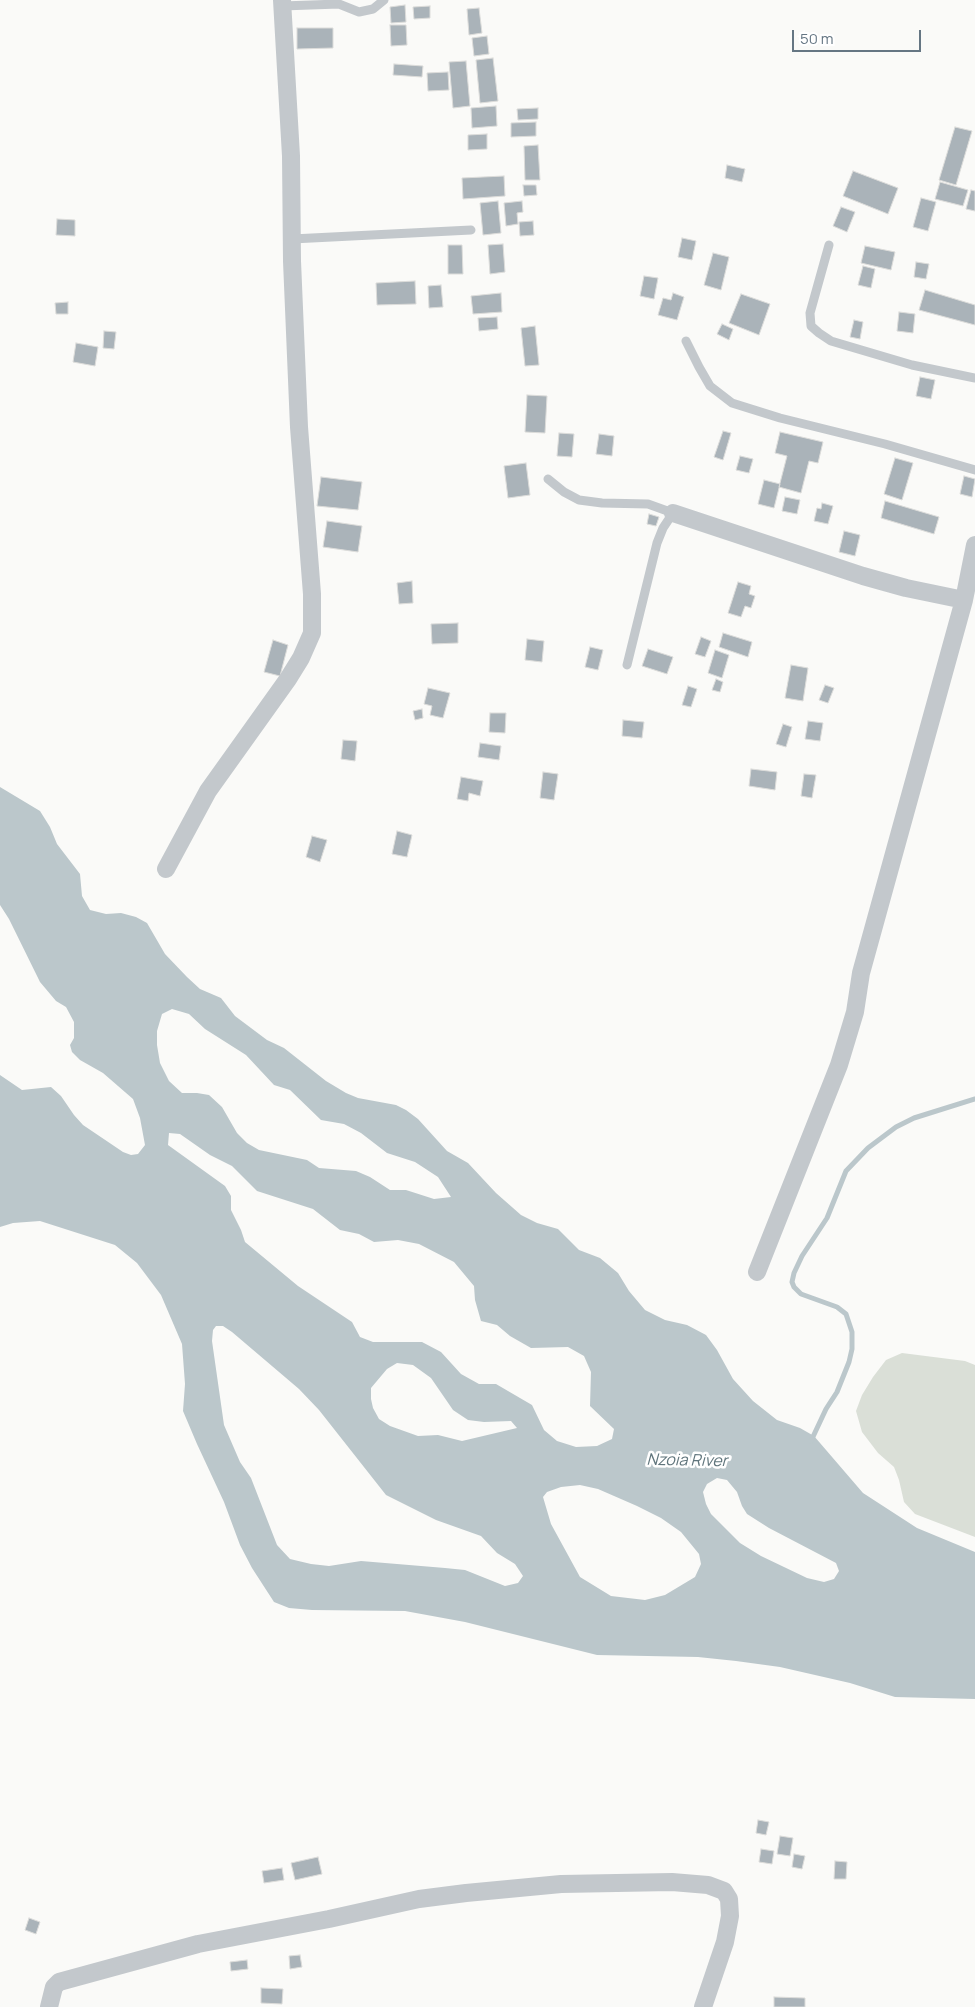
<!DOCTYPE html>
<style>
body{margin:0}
#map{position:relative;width:975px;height:2007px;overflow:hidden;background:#fafaf8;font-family:Manrope,sans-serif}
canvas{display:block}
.scale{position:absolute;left:792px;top:30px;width:129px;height:22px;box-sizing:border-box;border:2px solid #657683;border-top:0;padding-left:6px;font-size:15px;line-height:18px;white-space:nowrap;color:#657683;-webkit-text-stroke:4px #fff;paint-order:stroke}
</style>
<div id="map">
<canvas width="975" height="2007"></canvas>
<div class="scale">50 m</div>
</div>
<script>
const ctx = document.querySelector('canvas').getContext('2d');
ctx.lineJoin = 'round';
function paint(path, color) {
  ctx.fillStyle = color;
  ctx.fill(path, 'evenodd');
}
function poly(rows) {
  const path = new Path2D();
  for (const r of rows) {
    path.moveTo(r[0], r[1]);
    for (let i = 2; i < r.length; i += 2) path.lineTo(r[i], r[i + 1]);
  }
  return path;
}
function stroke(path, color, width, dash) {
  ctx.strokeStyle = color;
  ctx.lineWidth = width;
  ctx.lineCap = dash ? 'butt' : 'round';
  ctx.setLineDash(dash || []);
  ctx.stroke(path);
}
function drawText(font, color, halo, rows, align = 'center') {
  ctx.font = font + ' Manrope,sans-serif';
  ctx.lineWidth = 5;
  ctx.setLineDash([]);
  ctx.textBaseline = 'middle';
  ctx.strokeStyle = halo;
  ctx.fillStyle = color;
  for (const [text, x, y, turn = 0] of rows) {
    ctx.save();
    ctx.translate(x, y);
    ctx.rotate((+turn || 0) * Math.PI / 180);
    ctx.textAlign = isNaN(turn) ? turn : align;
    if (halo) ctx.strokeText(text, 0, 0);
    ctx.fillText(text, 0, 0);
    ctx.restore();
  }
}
const green = poly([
 [902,1353,965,1361,975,1365,975,1537,915,1514,904,1502,899,1480,894,1467,878,1453,862,1432,856,1411,862,1395,873,1377,886,1360]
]);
const water = poly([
 [0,787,40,811,50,827,57,844,80,874,82,896,90,910,106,914,121,913,136,917,147,923,165,954,187,977,200,989,221,998,235,1016,267,1040,284,1048,326,1081,346,1093,358,1098,396,1105,406,1110,418,1119,447,1151,468,1163,496,1193,521,1215,537,1223,558,1229,579,1250,600,1258,618,1273,629,1291,645,1310,665,1320,687,1325,706,1335,717,1350,733,1379,753,1401,777,1420,800,1428,814,1436,863,1493,917,1528,975,1552,975,1699,895,1697,850,1683,780,1667,736,1661,698,1657,597,1655,465,1622,405,1611,312,1610,289,1608,274,1602,252,1568,240,1545,224,1502,197,1444,183,1411,185,1384,182,1344,161,1295,137,1263,115,1245,40,1221,13,1223,0,1227,0,1075,22,1090,51,1087,61,1096,74,1115,83,1125,123,1152,131,1155,138,1154,145,1145,140,1118,133,1099,103,1073,80,1060,72,1052,70,1045,74,1038,74,1022,66,1007,56,1001,40,982,9,919,0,905],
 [172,1009,189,1014,205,1029,246,1055,274,1085,290,1090,321,1120,344,1124,361,1133,387,1153,415,1162,438,1177,451,1197,434,1199,406,1190,390,1190,370,1177,356,1171,319,1168,307,1160,259,1150,247,1143,237,1133,222,1107,209,1095,197,1093,182,1093,169,1081,160,1063,157,1045,157,1031,162,1014],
 [169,1133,180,1134,210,1155,232,1166,257,1191,313,1209,340,1230,359,1234,374,1242,398,1240,419,1244,454,1262,474,1286,475,1300,481,1321,497,1325,510,1336,531,1348,568,1347,584,1356,591,1372,590,1406,614,1429,612,1439,597,1446,576,1447,557,1441,544,1430,532,1405,496,1384,479,1384,461,1374,441,1352,422,1342,373,1342,360,1337,352,1322,298,1286,245,1242,241,1230,231,1210,231,1196,225,1186,168,1145],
 [216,1326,223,1326,232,1332,299,1389,319,1410,386,1495,436,1520,481,1536,497,1553,515,1564,523,1576,518,1583,505,1586,465,1570,445,1568,361,1561,329,1566,311,1564,290,1559,277,1545,251,1478,240,1462,224,1425,212,1341,213,1330],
 [397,1363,413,1365,431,1378,453,1410,468,1420,484,1422,511,1421,517,1428,462,1441,438,1435,418,1436,390,1426,379,1419,373,1408,371,1399,371,1388,387,1369],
 [717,1478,727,1480,737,1492,742,1506,747,1514,769,1528,836,1563,839,1571,834,1579,824,1582,807,1578,761,1556,740,1543,711,1514,706,1504,703,1492,707,1484],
 [580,1485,598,1489,637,1506,661,1518,681,1532,699,1554,701,1564,695,1577,665,1595,645,1600,611,1596,580,1577,551,1524,543,1497,547,1492,561,1487]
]);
const stream = poly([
 [811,1441,826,1409,837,1392,849,1362,852,1349,852,1332,846,1314,837,1307,801,1294,794,1287,792,1282,794,1273,802,1256,827,1218,846,1171,868,1148,896,1127,914,1118,975,1099]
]);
const building = poly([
 [405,5,406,22,391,23,390,7,405,5],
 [430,6,430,18,414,19,413,7,430,6],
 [479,8,482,33,469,35,467,9,479,8],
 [390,25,406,25,407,45,391,46,390,25],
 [297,28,333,28,333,48,297,49,297,28],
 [487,36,489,54,474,56,472,38,487,36],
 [493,58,498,101,480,103,476,60,493,58],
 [466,61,470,106,453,108,449,62,466,61],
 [394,64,423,66,422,77,393,75,394,64],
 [448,72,449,90,428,91,427,73,448,72],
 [496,106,497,126,472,128,471,108,496,106],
 [538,108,538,119,518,120,517,109,538,108],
 [536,122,536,136,511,137,511,123,536,122],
 [955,127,972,131,956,185,939,180,955,127],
 [487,134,487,149,468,150,468,135,487,134],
 [538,145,540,180,525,180,524,146,538,145],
 [727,165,745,169,742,182,725,178,727,165],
 [853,171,898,188,888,214,843,196,853,171],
 [504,176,505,196,463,199,462,178,504,176],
 [940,182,968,190,963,206,935,199,940,182],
 [523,185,536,185,537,195,524,196,523,185],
 [971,190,975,191,975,211,966,209,971,190],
 [921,198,936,202,928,231,913,227,921,198],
 [498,201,501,233,483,235,480,203,498,201],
 [522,201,523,212,517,213,518,224,506,226,504,203,522,201],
 [841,207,855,212,847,232,833,226,841,207],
 [57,219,75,220,75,236,56,235,57,219],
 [533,221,534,235,520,236,519,222,533,221],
 [682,238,696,241,692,260,678,257,682,238],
 [503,244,505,272,490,274,488,245,503,244],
 [448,245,462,245,463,274,448,274,448,245],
 [865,246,895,252,891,270,861,263,865,246],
 [713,253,729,257,721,290,704,285,713,253],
 [916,262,929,264,926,279,914,277,916,262],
 [863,266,875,269,871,288,858,285,863,266],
 [644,276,658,278,654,299,640,296,644,276],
 [415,281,416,304,377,305,376,283,415,281],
 [441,285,443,307,429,308,428,286,441,285],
 [925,290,975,305,975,325,919,310,925,290],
 [501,293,502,312,473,314,471,296,501,293],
 [673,293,684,297,677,320,658,315,663,298,671,300,673,293],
 [741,294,770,304,759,335,729,323,741,294],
 [68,302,68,314,56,314,55,303,68,302],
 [899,312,915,314,913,333,897,331,899,312],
 [497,317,498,329,479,331,478,318,497,317],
 [854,320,863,322,860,339,850,337,854,320],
 [722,324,733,329,729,340,717,334,722,324],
 [535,326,539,365,525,366,521,328,535,326],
 [104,331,116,332,114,349,103,348,104,331],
 [76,343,98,347,95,366,73,362,76,343],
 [920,377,935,380,931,399,916,396,920,377],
 [527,395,547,396,545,433,525,432,527,395],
 [723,431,731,433,723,460,714,457,723,431],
 [780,432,823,442,818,463,809,461,801,493,779,487,787,456,775,453,780,432],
 [559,433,574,434,572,457,557,456,559,433],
 [599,434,614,436,612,456,596,454,599,434],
 [740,456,753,459,749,473,736,470,740,456],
 [895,458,913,463,902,500,884,494,895,458],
 [526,463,530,495,508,498,504,466,526,463],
 [964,476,975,479,972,497,960,494,964,476],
 [321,477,362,482,358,510,317,506,321,477],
 [764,480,780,484,774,508,758,504,764,480],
 [785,497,800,500,797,514,782,511,785,497],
 [885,501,939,517,934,534,881,518,885,501],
 [822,503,833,506,828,524,814,521,817,508,821,509,822,503],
 [649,514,659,517,656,526,647,524,649,514],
 [327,521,362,526,358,552,323,547,327,521],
 [844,531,860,535,855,556,839,552,844,531],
 [412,581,413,603,399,604,397,583,412,581],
 [738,582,751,586,749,594,755,596,751,608,745,606,741,617,728,613,738,582],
 [458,623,458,643,432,644,431,624,458,623],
 [723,633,752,642,748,657,719,647,723,633],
 [701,637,711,641,705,657,695,654,701,637],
 [527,639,544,641,542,662,525,660,527,639],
 [273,640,288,645,280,676,264,672,273,640],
 [590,647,603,650,598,670,585,667,590,647],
 [648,649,673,657,667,674,642,666,648,649],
 [715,650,729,655,722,678,708,673,715,650],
 [791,665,808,668,803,701,785,698,791,665],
 [716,679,723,682,720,692,712,690,716,679],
 [825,685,834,688,828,703,819,700,825,685],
 [688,686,697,689,691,707,682,705,688,686],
 [428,688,450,693,443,718,430,715,432,706,424,704,428,688],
 [422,709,423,718,415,720,413,711,422,709],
 [490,713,506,713,505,733,489,732,490,713],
 [623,720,644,722,642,738,622,736,623,720],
 [808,721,823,723,820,741,805,739,808,721],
 [783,724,792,727,786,747,776,744,783,724],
 [343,740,357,741,355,761,341,759,343,740],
 [480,743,501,746,499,760,478,757,480,743],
 [751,769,777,772,775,790,749,786,751,769],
 [543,772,558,774,554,800,540,798,543,772],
 [804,774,816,775,812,798,801,796,804,774],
 [461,777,483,781,480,796,469,793,468,801,457,799,461,777],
 [397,831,412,835,407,857,392,854,397,831],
 [312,836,327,840,320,862,306,857,312,836],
 [758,1820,769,1822,766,1835,756,1833,758,1820],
 [780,1836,793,1838,790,1856,777,1854,780,1836],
 [761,1849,774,1851,772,1864,759,1862,761,1849],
 [794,1854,805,1856,802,1869,792,1867,794,1854],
 [318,1857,322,1874,295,1880,291,1863,318,1857],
 [835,1861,847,1862,846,1879,834,1879,835,1861],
 [282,1868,284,1880,264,1883,262,1871,282,1868],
 [29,1918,40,1922,36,1934,25,1930,29,1918],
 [300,1955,302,1967,290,1969,289,1956,300,1955],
 [247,1960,248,1969,231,1971,230,1962,247,1960],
 [261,1988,283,1989,282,2004,261,2003,261,1988],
 [774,1997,805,1998,805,2007,774,2007,774,1997]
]);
const service = poly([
 [282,6,339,4,359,12,373,9,384,0],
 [292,239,471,230],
 [829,245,810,313,811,326,819,333,831,341,912,365,975,378],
 [686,341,699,367,710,386,732,403,780,418,885,444,975,470],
 [548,479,564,492,579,500,602,503,648,504,673,513,663,528,657,543,627,665]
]);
const minor = poly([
 [673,513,863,576,906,588,964,600],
 [166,869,208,791,288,679,301,658,312,633,312,594,299,427,292,261,291,156,282,0],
 [757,1272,839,1065,855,1012,861,973,964,600,975,545],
 [49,2007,54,1987,59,1982,198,1944,329,1919,419,1899,466,1893,561,1884,672,1882,708,1885,724,1891,729,1899,730,1916,725,1942,703,2007]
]);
const waterNames = [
 ["Nzoia River",687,1461,1]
];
paint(green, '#dadfd7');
paint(water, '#bbc7cb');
stroke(stream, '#bbc7cb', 5);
paint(building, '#aab3b9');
stroke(building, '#dcdcda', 1);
stroke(service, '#c3c8cc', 9);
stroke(minor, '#c3c8cc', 18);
drawText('italic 16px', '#60757c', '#fff', waterNames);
</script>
